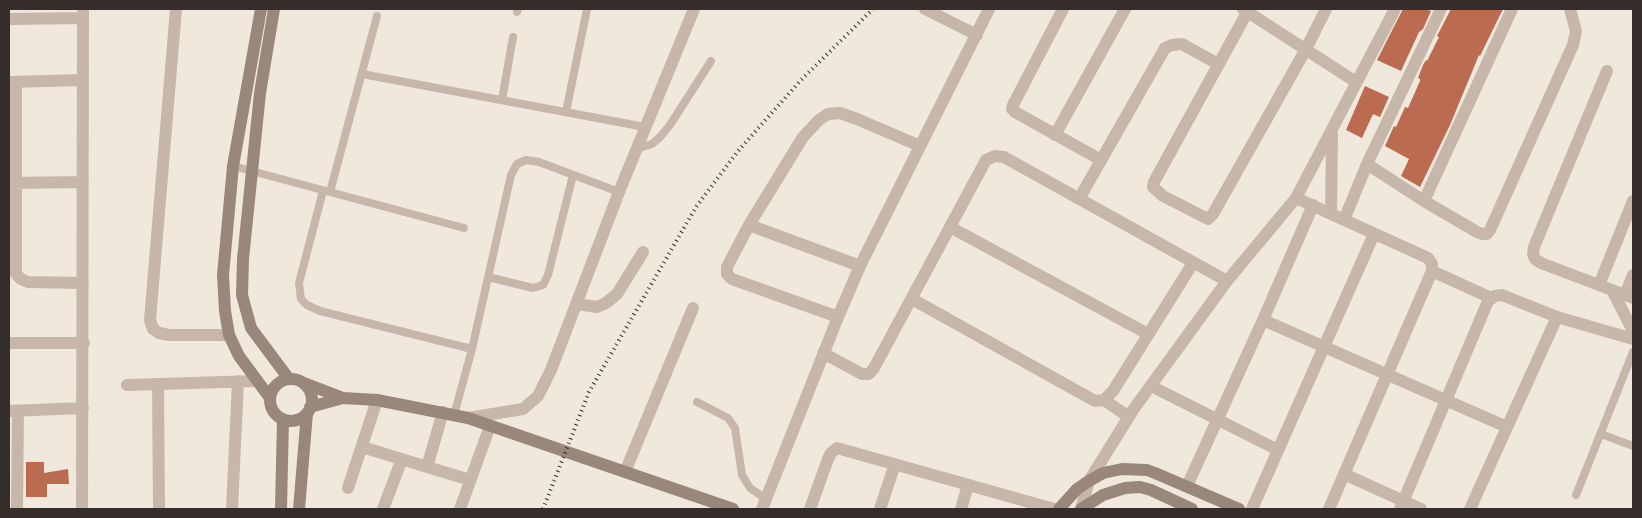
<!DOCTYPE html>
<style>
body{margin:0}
#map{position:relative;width:1642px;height:518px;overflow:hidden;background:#f0e7dd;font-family:Rubik,sans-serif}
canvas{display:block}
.frame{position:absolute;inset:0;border:10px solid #352d29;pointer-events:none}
</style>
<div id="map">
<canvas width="1642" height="518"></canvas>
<div class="frame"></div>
</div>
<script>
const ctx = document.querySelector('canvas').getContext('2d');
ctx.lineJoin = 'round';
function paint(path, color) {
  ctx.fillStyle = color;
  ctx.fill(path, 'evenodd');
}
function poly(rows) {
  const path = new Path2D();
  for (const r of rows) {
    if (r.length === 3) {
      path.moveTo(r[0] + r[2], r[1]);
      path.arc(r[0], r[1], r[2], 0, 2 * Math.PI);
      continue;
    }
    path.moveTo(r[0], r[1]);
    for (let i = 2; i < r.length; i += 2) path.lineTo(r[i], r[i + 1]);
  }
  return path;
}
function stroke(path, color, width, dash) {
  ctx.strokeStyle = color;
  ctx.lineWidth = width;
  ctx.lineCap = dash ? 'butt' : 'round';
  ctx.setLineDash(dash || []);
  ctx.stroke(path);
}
const building = poly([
 [1403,9,1426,9,1431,11,1423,29,1419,32,1401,71,1377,60],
 [1451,9,1503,9,1480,56,1479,55,1450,125,1420,187,1401,176,1409,159,1385,146,1394,126,1396,127,1405,107,1408,108,1420,81,1420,79,1418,78,1423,65,1426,60,1427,61,1439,37,1437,36],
 [1365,86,1389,97,1380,117,1373,114,1362,138,1346,130],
 [26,462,44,462,44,473,68,469,69,484,47,484,47,497,26,497]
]);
const lane = poly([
 [517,12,518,9],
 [362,74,645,127],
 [502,100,513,37],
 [566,112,587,9],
 [636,149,652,144,660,137,670,125,711,61],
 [233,166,464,228],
 [323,191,299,283,301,299,307,305,320,311,472,349],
 [330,192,377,16],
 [488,277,533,288,543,285,548,275,573,175],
 [697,402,728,418,735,428,742,475,750,488,766,499],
 [454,415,472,349,511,175,517,164,526,160,539,162,619,192],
 [1601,434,1633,446],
 [1576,495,1633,352]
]);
const street = poly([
 [176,9,150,320,153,329,159,333,169,335,229,335],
 [925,9,977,35],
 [1063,9,1013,105,1012,109,1015,112,1101,160],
 [1243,9,1356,82],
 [1249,9,1154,182,1153,187,1163,196,1208,219,1213,214,1306,49,1326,9],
 [9,19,83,18],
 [1607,71,1534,247,1533,254,1535,259,1541,263,1633,298],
 [9,82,83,80],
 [16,82,16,274,21,279,28,282,83,283],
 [1055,135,1125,9],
 [1367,164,1424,201,1477,232,1482,234,1487,234,1490,230,1573,45,1576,31,1570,9],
 [9,183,83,182],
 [1296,198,1428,258,1432,264,1432,271,1329,509],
 [1079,199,1165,48,1172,45,1182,44,1218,64],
 [1424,201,1512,9],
 [1331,214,1332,134],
 [1344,220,1367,164,1441,9],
 [749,225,860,266],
 [950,227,1148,334],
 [1432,271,1491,298,1495,296],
 [1599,285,1633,201],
 [1612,290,1633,331],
 [1625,295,1633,275],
 [912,299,1095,401,1104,400,1113,391,1193,263],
 [577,304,597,307,606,303,617,294,643,252],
 [838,317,732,279,727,274,727,267,749,225,803,137,819,120,828,114,840,113,857,119,920,146],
 [1263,320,1507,427],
 [9,343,84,343],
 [823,353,862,374,869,374,874,368,986,160,995,156,1004,157,1227,281],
 [158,384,159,509],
 [127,385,256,381],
 [1151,386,1278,450],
 [1104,400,1129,417],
 [9,411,83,408],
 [468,418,523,409,538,396,551,370,619,192,694,9],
 [362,447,470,480],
 [427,467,443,412],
 [625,472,693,308],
 [1344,474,1421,509],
 [1187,486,1263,320,1313,205],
 [348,488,377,400],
 [17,509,18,411],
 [82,509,83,9],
 [232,509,238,381],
 [383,509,402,459],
 [460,509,490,426],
 [762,509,838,317,860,266,989,9],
 [810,509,828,459,831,453,837,448,1054,509],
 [880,509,895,464],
 [961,509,968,485],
 [1081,509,1089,481,1133,410,1227,281,1296,198,1395,9],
 [1252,509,1374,234],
 [1400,509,1488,301,1495,296,1502,295,1557,317,1633,339],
 [1470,509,1557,317]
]);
const secondary = poly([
 [261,9,233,166,223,275,225,311,229,335,239,356,270,398],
 [274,9,260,93,243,259,242,295,251,328,289,379],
 [291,400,21],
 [304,383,343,398,377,400,468,418,733,509],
 [310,407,343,398],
 [281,509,283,419],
 [299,509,307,413],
 [1059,509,1077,489,1089,481,1103,473,1122,469,1147,470,1155,473,1239,509],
 [1081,509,1103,495,1125,488,1140,487,1151,490,1192,509]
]);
const rail = poly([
 [543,509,589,392,696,207,738,151,801,80,873,9]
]);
paint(building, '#ba6b50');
stroke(lane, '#c7b7aa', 8);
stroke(street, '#c7b7aa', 12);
stroke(secondary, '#9a877b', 12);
stroke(rail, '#352d29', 4, [1, 4]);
</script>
